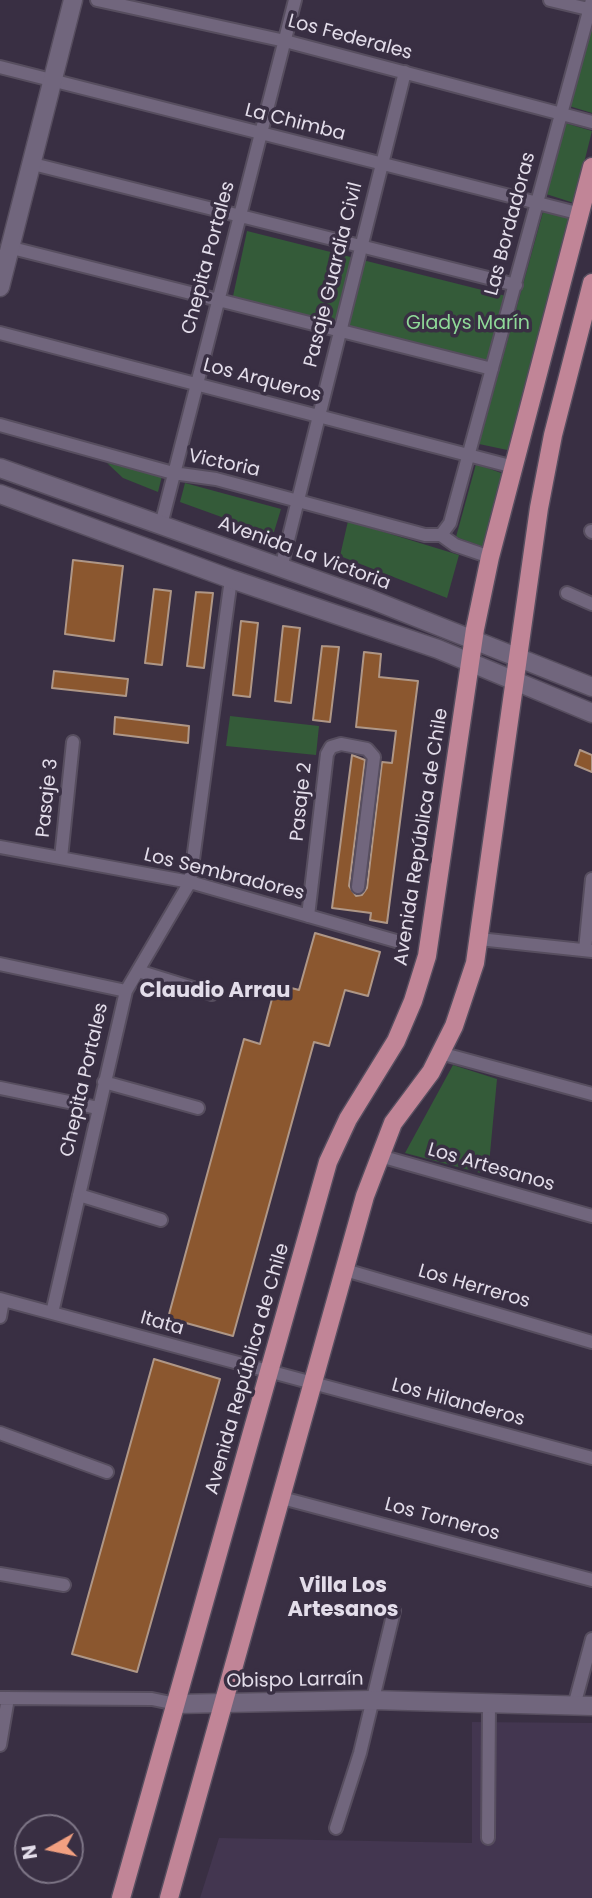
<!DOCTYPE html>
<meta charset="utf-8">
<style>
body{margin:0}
#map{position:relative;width:592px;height:1898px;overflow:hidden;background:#392f43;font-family:Poppins,sans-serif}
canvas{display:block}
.north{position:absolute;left:14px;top:1814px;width:70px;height:70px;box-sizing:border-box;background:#392f43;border:2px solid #7d7586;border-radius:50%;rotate:261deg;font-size:19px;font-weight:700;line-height:28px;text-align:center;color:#e3ddea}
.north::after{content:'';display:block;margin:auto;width:24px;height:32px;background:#f2a081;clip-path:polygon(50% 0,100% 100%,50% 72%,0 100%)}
</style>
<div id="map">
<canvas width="592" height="1898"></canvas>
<div class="north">N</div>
</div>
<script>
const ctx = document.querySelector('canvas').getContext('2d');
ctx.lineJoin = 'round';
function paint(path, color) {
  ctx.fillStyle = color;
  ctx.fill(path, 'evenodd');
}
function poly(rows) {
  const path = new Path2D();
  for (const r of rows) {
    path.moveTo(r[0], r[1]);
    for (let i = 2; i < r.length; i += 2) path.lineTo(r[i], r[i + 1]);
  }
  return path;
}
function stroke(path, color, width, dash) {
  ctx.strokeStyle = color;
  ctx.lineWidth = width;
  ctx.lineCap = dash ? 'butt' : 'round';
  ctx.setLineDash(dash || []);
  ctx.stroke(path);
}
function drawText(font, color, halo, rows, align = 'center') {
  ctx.font = font + ' Poppins,sans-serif';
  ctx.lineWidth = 7;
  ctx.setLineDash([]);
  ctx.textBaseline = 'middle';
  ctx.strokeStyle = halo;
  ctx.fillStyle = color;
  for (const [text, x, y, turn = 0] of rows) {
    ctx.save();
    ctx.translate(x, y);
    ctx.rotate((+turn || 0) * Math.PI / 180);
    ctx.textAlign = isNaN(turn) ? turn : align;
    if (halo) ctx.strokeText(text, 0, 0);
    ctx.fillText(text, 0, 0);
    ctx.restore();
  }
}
const built = poly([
 [472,1722,592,1723,592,1898,200,1898,219,1838,472,1843]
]);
const green = poly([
 [592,22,592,113,569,106],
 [565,123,592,131,574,203,546,194],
 [543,212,570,217,512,451,479,444],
 [247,231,514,298,493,367,232,301],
 [107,463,162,476,158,492,123,478],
 [476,464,504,474,484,547,456,537],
 [185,483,281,509,274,532,263,532,180,502],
 [348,521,459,555,447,598,340,556],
 [230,716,319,726,316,755,226,746],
 [453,1065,497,1079,488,1175,405,1153]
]);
const building = poly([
 [73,560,123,566,114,641,65,634,73,560],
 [154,589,171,591,162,665,145,663,154,589],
 [196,592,213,593,204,668,187,666,196,592],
 [241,621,258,623,250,697,233,695,241,621],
 [283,626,300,628,291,703,275,701,283,626],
 [322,646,339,647,330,722,313,720,322,646],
 [364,652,381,654,379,677,418,681,387,923,370,920,371,913,332,908,352,755,365,760,349,886,356,896,362,895,367,888,382,762,392,763,396,731,356,727,364,652],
 [54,671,128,679,126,696,52,688,54,671],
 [115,717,189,726,188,743,114,734,115,717],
 [580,750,592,755,592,772,575,765,580,750],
 [315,933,380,952,368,996,345,990,329,1046,314,1042,233,1336,168,1318,244,1039,260,1044,276,984,299,990,315,933],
 [154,1359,220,1379,137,1672,72,1654,154,1359]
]);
const street = poly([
 [97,0,285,41,592,122],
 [550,0,592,10],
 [0,67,581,214],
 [33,164,516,285],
 [12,248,492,369],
 [0,333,514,467],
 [0,425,173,473,216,479,425,535,441,535],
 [161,525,295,0],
 [591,531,592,532],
 [441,535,450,523,592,0],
 [441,535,455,545,490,557],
 [281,568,405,72],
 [567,593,592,604],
 [0,847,190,882,396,941],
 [61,858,73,742],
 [308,916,327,754,331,747,341,744,367,749,374,757,358,887],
 [479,939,592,951],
 [585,950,592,879],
 [0,964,126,991],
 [138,971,212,994],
 [440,1053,592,1094],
 [104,1082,198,1108],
 [0,1088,98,1108],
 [380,1156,592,1216],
 [79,1195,161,1220],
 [345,1270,592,1342],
 [0,1299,592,1458],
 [52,1313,126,991,190,882,231,579],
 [0,1317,3,1300],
 [0,1433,107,1472],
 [282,1498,592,1580],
 [0,1574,64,1585],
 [0,1698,152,1699,176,1704],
 [574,1706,592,1639],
 [0,1745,8,1698],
 [336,1828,360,1753,394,1611],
 [488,1838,489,1704]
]);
const secondary = poly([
 [0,287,73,0],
 [0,468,370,599,592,687],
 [0,494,231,579,438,649,592,713],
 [176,1704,372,1700,592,1706]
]);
const primary = poly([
 [121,1898,328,1162,348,1119,396,1041,413,1001,427,956,475,629,490,557,592,167],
 [169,1898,365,1196,393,1123,431,1072,454,1026,475,963,539,508,553,435,592,283]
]);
const streetNames = [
 ["Los Federales",350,38,15],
 ["La Chimba",295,123,14],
 ["Las Bordadoras",511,224,-75],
 ["Chepita Portales",209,258,-75],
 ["Pasaje Guardia Civil",334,275,-76],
 ["Los Arqueros",262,381,15],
 ["Victoria",224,464,12],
 ["Avenida La Victoria",304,554,20],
 ["Pasaje 3",48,798,-84],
 ["Pasaje 2",302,802,-84],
 ["Avenida República de Chile",422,837,-81],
 ["Los Sembradores",224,875,14],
 ["Chepita Portales",85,1080,-77],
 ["Los Artesanos",491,1168,16],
 ["Los Herreros",474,1287,16],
 ["Itata",162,1324,16],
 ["Avenida República de Chile",248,1369,-74],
 ["Los Hilanderos",458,1403,15],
 ["Los Torneros",442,1520,15],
 ["Obispo Larraín",295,1681,-1]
];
const parkNames = [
 ["Gladys Marín",468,324]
];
const neighbourhoodNames = [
 ["Claudio Arrau",215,992],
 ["Villa Los",343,1587],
 ["Artesanos",343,1611]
];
paint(built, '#433650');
paint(green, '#345b39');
paint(building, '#8b572f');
stroke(building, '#af9787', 2);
stroke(street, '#574e5f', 16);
stroke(secondary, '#574e5f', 21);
stroke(primary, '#574e5f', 21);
stroke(street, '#71667d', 12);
stroke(secondary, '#71667d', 18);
stroke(primary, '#c18597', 18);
drawText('19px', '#e3ddea', '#392f43', streetNames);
drawText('19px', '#8fd998', '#392f43', parkNames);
drawText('bold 21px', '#e3ddea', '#392f43', neighbourhoodNames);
</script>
